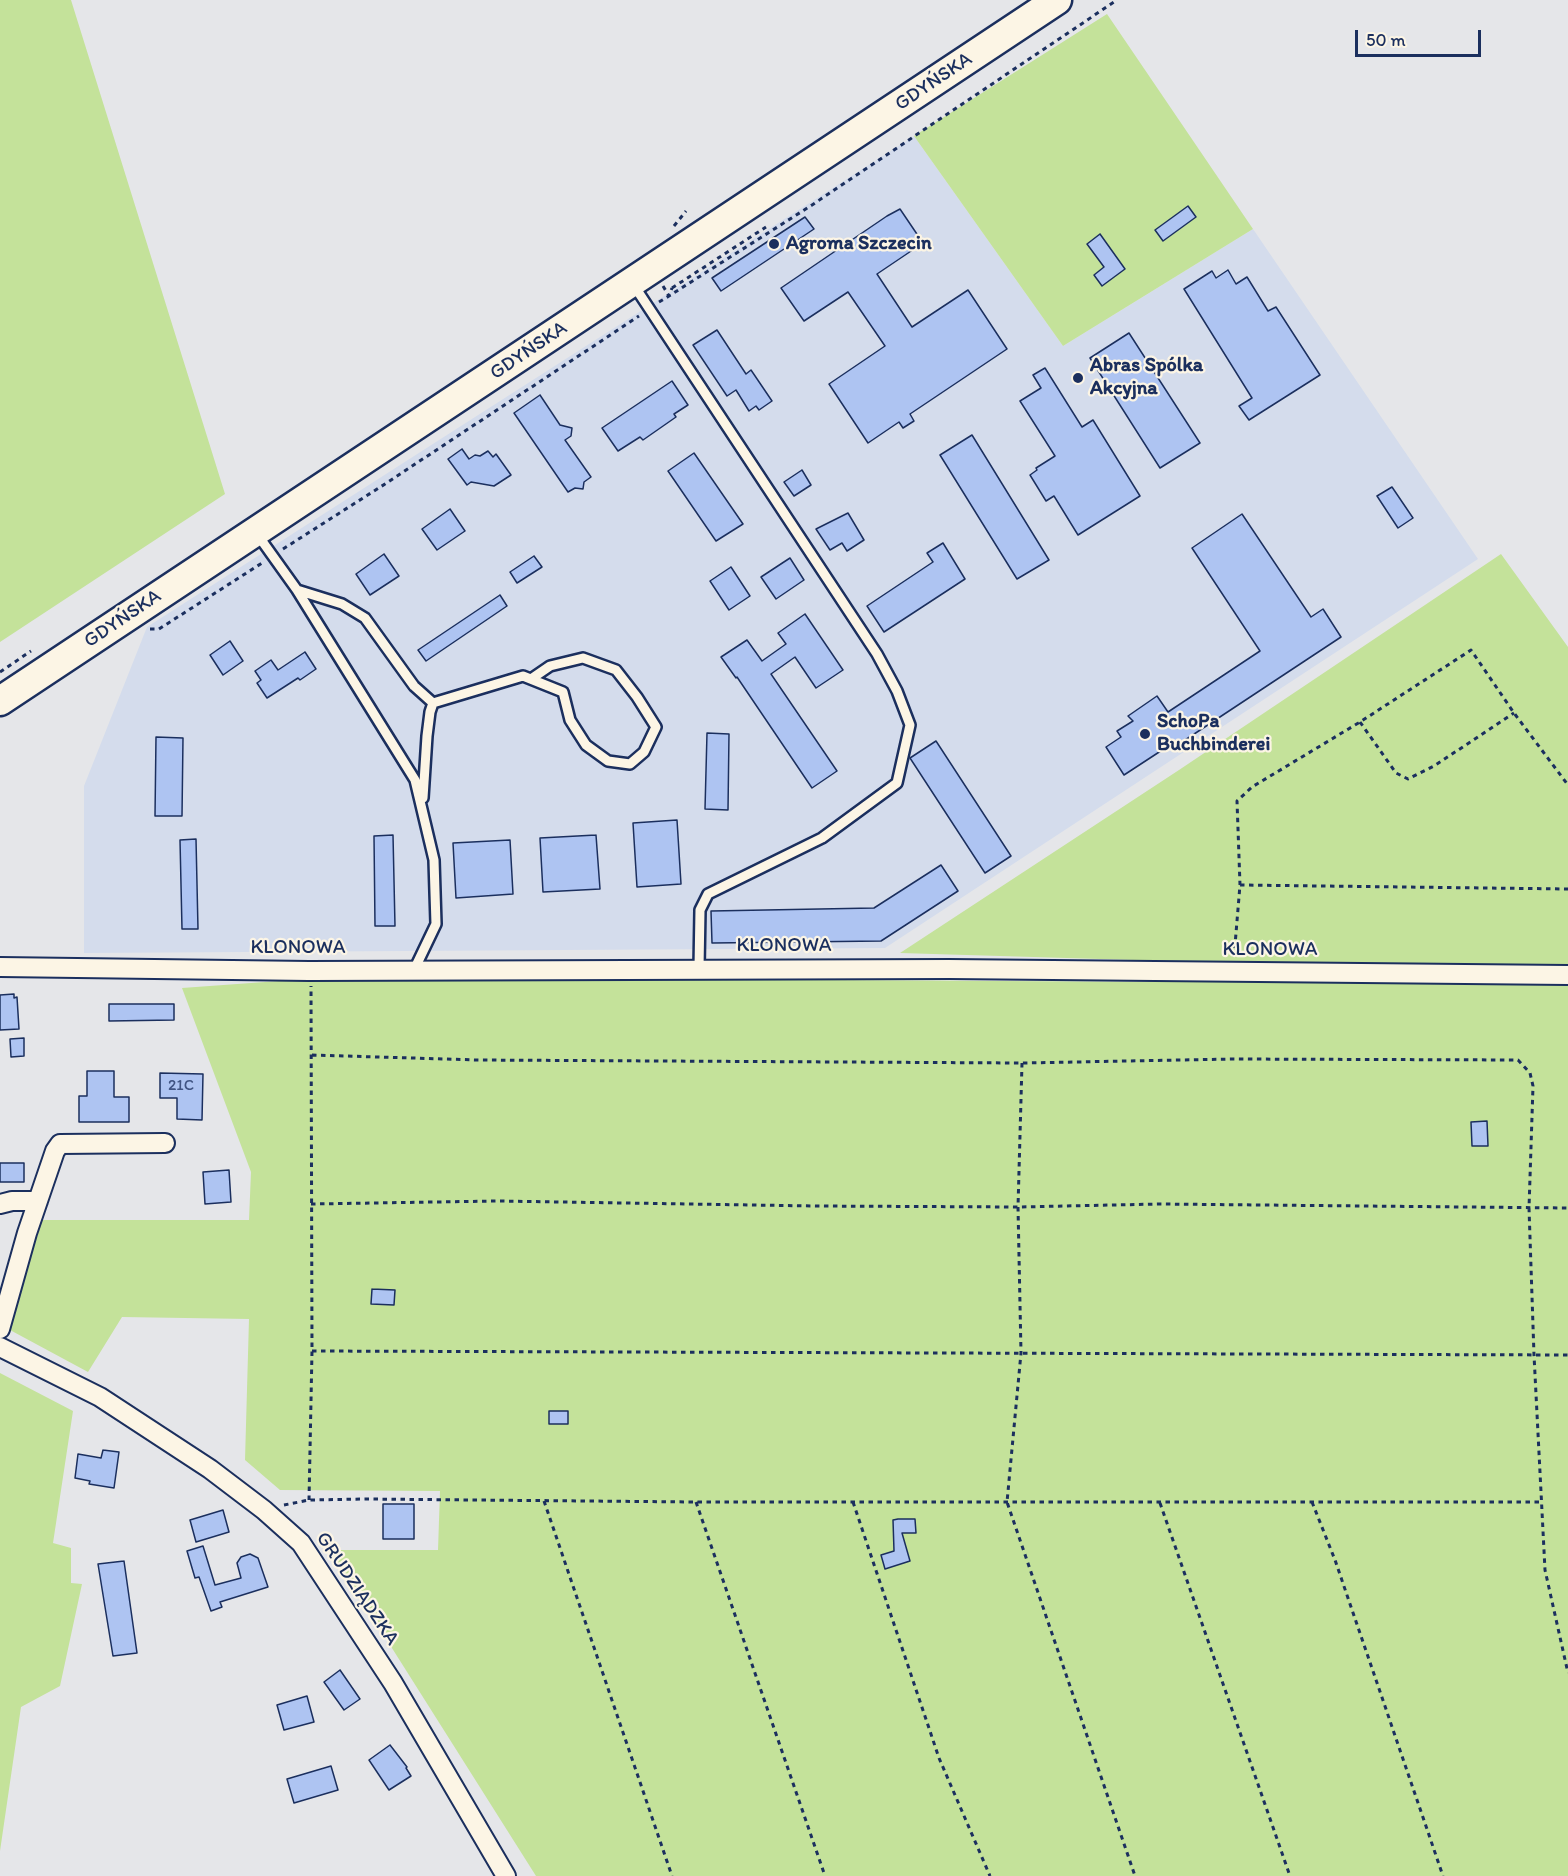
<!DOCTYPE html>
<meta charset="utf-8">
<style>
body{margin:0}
#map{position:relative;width:1568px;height:1876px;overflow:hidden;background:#e5e6e9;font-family:Itim,sans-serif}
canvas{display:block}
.scale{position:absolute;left:1355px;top:30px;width:126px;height:27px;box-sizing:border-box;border:3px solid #1b2f5e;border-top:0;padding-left:8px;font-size:18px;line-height:21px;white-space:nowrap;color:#1b2f5e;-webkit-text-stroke:4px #fcf5e5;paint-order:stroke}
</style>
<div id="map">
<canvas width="1568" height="1876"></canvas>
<div class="scale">50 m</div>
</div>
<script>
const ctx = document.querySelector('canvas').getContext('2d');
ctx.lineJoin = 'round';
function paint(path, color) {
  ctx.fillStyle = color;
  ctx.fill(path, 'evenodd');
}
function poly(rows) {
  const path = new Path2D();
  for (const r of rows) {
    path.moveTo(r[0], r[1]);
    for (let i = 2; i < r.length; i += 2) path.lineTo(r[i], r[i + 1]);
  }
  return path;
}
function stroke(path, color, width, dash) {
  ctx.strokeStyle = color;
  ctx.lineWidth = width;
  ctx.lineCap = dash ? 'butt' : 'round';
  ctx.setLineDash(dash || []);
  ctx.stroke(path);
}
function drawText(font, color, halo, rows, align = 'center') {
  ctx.font = font + ' Itim,sans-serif';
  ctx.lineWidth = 4.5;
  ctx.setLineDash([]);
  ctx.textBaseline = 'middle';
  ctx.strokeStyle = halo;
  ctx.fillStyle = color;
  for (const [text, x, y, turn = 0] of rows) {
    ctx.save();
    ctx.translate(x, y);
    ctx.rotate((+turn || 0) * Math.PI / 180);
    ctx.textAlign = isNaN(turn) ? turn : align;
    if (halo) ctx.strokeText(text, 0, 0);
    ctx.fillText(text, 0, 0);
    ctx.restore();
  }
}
const built = poly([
 [914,136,1063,346,1253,229,1478,559,885,948,84,953,84,786,147,627]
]);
const green = poly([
 [0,0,71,0,225,494,0,642],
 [1107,14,1253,229,1063,346,914,136],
 [1501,554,1568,647,1568,1876,536,1876,330,1550,438,1550,440,1491,280,1490,245,1460,249,1319,122,1317,88,1372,10,1330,39,1220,249,1220,251,1172,182,988,334,977,1168,982,1167,961,900,953,1179,770],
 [0,1373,73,1411,53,1543,71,1548,71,1583,82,1584,60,1686,21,1707,0,1851]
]);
const building = poly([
 [1188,206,1196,217,1163,241,1155,230,1188,206],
 [900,209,923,243,877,274,912,327,968,290,1007,349,910,414,914,421,903,428,899,422,868,443,829,384,885,346,848,292,804,321,781,288,887,216,900,209],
 [805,217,814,229,721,291,712,278,805,217],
 [1100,234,1125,269,1102,286,1094,275,1104,267,1087,244,1100,234],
 [1228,270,1236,284,1247,277,1268,311,1276,307,1320,375,1249,420,1239,406,1252,398,1184,289,1212,271,1216,278,1228,270],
 [717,330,746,374,751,370,772,401,759,410,756,406,749,411,736,390,727,396,693,345,717,330],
 [1129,333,1200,443,1160,468,1090,358,1129,333],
 [1045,368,1082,427,1093,420,1140,496,1078,535,1054,496,1046,501,1030,475,1037,470,1036,468,1055,456,1020,401,1041,388,1033,375,1045,368],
 [672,381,688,405,674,414,676,417,643,440,640,437,618,451,602,428,672,381],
 [540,395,560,425,572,428,571,436,565,440,591,477,584,482,583,489,575,488,568,492,514,413,540,395],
 [972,435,1049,560,1017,579,940,455,972,435],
 [462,449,469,459,475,455,480,456,488,451,493,457,496,454,511,475,494,486,471,482,467,485,448,459,462,449],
 [694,453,743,524,716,541,668,471,694,453],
 [802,470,811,485,794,496,784,482,802,470],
 [1392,487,1413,518,1398,528,1377,496,1392,487],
 [450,509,465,531,437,550,422,529,450,509],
 [848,513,864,540,847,551,842,543,830,550,816,529,848,513],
 [1242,514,1311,617,1323,609,1341,637,1179,744,1176,741,1124,775,1106,747,1121,737,1117,731,1133,721,1128,716,1157,696,1168,712,1260,651,1192,548,1242,514],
 [943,543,965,579,884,632,867,606,933,562,927,553,943,543],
 [384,554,399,576,370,595,356,574,384,554],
 [534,556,542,567,517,583,510,572,534,556],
 [790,558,804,580,776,599,761,577,790,558],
 [731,567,750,596,729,610,710,581,731,567],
 [500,595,507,606,426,661,418,650,500,595],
 [805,614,843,670,816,688,795,657,771,674,837,771,812,788,737,677,736,678,721,657,747,640,762,661,786,644,778,633,805,614],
 [230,641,243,661,223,675,210,655,230,641],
 [305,652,316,669,300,680,298,678,267,698,257,683,261,680,255,671,271,660,278,670,305,652],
 [707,733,729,734,728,810,705,809,707,733],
 [156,737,183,738,182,816,155,816,156,737],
 [936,741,1011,856,985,873,910,758,936,741],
 [677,820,681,884,637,887,633,823,677,820],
 [393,835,395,926,375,926,374,836,393,835],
 [596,835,600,889,543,892,540,838,596,835],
 [196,839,198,929,182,929,180,840,196,839],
 [510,840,513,894,456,898,453,843,510,840],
 [941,865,958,891,881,941,712,943,711,911,874,908,941,865],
 [14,994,14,998,17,997,19,1029,0,1030,0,995,14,994],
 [109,1004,174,1004,174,1020,109,1021,109,1004],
 [24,1038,24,1056,11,1057,10,1039,24,1038],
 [87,1071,114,1071,114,1097,129,1097,129,1122,79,1122,79,1096,87,1096,87,1071],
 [160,1073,203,1074,202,1120,177,1119,177,1098,160,1098,160,1073],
 [1487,1121,1488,1146,1472,1146,1471,1122,1487,1121],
 [0,1163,24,1163,24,1182,0,1182,0,1163],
 [229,1170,231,1202,205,1204,203,1172,229,1170],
 [372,1289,395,1290,394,1305,371,1304,372,1289],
 [549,1411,568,1411,568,1424,549,1424,549,1411],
 [103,1450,119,1452,114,1488,89,1484,90,1481,75,1478,78,1454,101,1458,103,1450],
 [383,1504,414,1504,414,1539,383,1539,383,1504],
 [223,1510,229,1532,196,1542,190,1520,223,1510],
 [898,1519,915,1519,916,1533,902,1533,910,1561,885,1569,881,1555,894,1551,893,1520,898,1519],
 [203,1546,215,1585,241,1578,237,1563,241,1557,250,1554,258,1558,268,1587,220,1602,222,1607,211,1611,199,1577,195,1578,187,1551,203,1546],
 [124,1561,137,1653,113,1656,98,1564,124,1561],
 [340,1670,360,1699,344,1710,324,1682,340,1670],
 [307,1696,314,1722,284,1730,277,1705,307,1696],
 [390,1745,407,1767,406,1768,411,1776,389,1790,369,1760,390,1745],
 [331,1766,338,1790,294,1803,287,1779,331,1766]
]);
const path = poly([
 [674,226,686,211],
 [663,286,669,296,812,205,1117,0],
 [672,288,766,227],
 [659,302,669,296,672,288],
 [283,549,385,484,639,316],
 [150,629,159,629,262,563],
 [0,672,31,651],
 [1360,722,1396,773,1408,779,1434,766,1514,713],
 [1240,885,1568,889],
 [1234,957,1240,885,1237,801,1252,787,1360,722,1471,650,1514,713,1568,785],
 [312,1055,478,1060,1022,1063,1234,1059,1518,1060,1530,1073,1533,1086,1529,1208,1534,1355,1545,1570,1568,1673],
 [1022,1063,1018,1207,1021,1353,1007,1502,1135,1876],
 [311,1204,497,1201,816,1206,1018,1207,1160,1204,1568,1208],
 [312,1351,1568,1355],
 [309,1500,312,1351,311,986],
 [544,1501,672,1876],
 [696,1502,825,1876],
 [853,1502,939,1758,990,1876],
 [1312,1502,1335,1560,1443,1876],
 [1160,1503,1290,1876],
 [284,1505,309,1500,366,1499,696,1502,1541,1502]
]);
const lane = poly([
 [633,284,877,654,897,691,910,725,897,783,822,838,708,894,700,910,699,968],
 [257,534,297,590,415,780,434,860,436,924,414,970],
 [297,590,342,604,365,618,414,686,433,703,430,712,427,736,423,798],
 [433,703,523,676,563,692,570,720,586,745,608,761,630,764,644,752,656,727,637,697,616,670,583,658,550,666,531,679]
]);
const street = poly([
 [0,967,309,971,949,969,1568,975],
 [0,1204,12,1201,38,1201],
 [0,1329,27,1233,55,1151,60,1144,165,1143],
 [0,1347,100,1397,210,1469,264,1510,301,1543,393,1683,506,1876]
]);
const primary = poly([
 [0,701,1057,0]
]);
const markers = [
 [774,244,6,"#1b2f5e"],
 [1078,378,6,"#1b2f5e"],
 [1145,734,6,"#1b2f5e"]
];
const numberNames = [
 ["21C",181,1086]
];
const streetNames = [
 ["GDYŃSKA",934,82,-34],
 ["GDYŃSKA",529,351,-34],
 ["GDYŃSKA",123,619,-34],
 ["KLONOWA",784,946],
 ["KLONOWA",298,948],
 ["KLONOWA",1270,950],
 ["GRUDZIĄDZKA",357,1589,56]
];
const poiNames = [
 ["Agroma Szczecin",786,244],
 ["Abras Spólka",1090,366],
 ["Akcyjna",1090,389],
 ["SchoPa",1157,722],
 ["Buchbinderei",1157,745]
];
paint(built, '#d4dcec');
paint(green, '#c4e29a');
paint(building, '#aec4f2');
stroke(building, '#1b2f5e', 1.5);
stroke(lane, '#1b2f5e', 14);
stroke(street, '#1b2f5e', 22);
stroke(primary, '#1b2f5e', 33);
stroke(path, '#1b2f5e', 3, [4.5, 4.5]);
stroke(lane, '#fcf5e5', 9);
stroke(street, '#fcf5e5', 18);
stroke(primary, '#fcf5e5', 28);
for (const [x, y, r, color] of markers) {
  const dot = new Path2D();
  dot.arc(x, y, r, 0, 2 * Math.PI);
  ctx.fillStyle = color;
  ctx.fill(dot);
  stroke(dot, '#fcf5e5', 2);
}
drawText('16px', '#405483', null, numberNames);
drawText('20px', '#1b2f5e', '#fcf5e5', streetNames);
drawText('bold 20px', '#1b2f5e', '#fcf5e5', poiNames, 'left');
</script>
